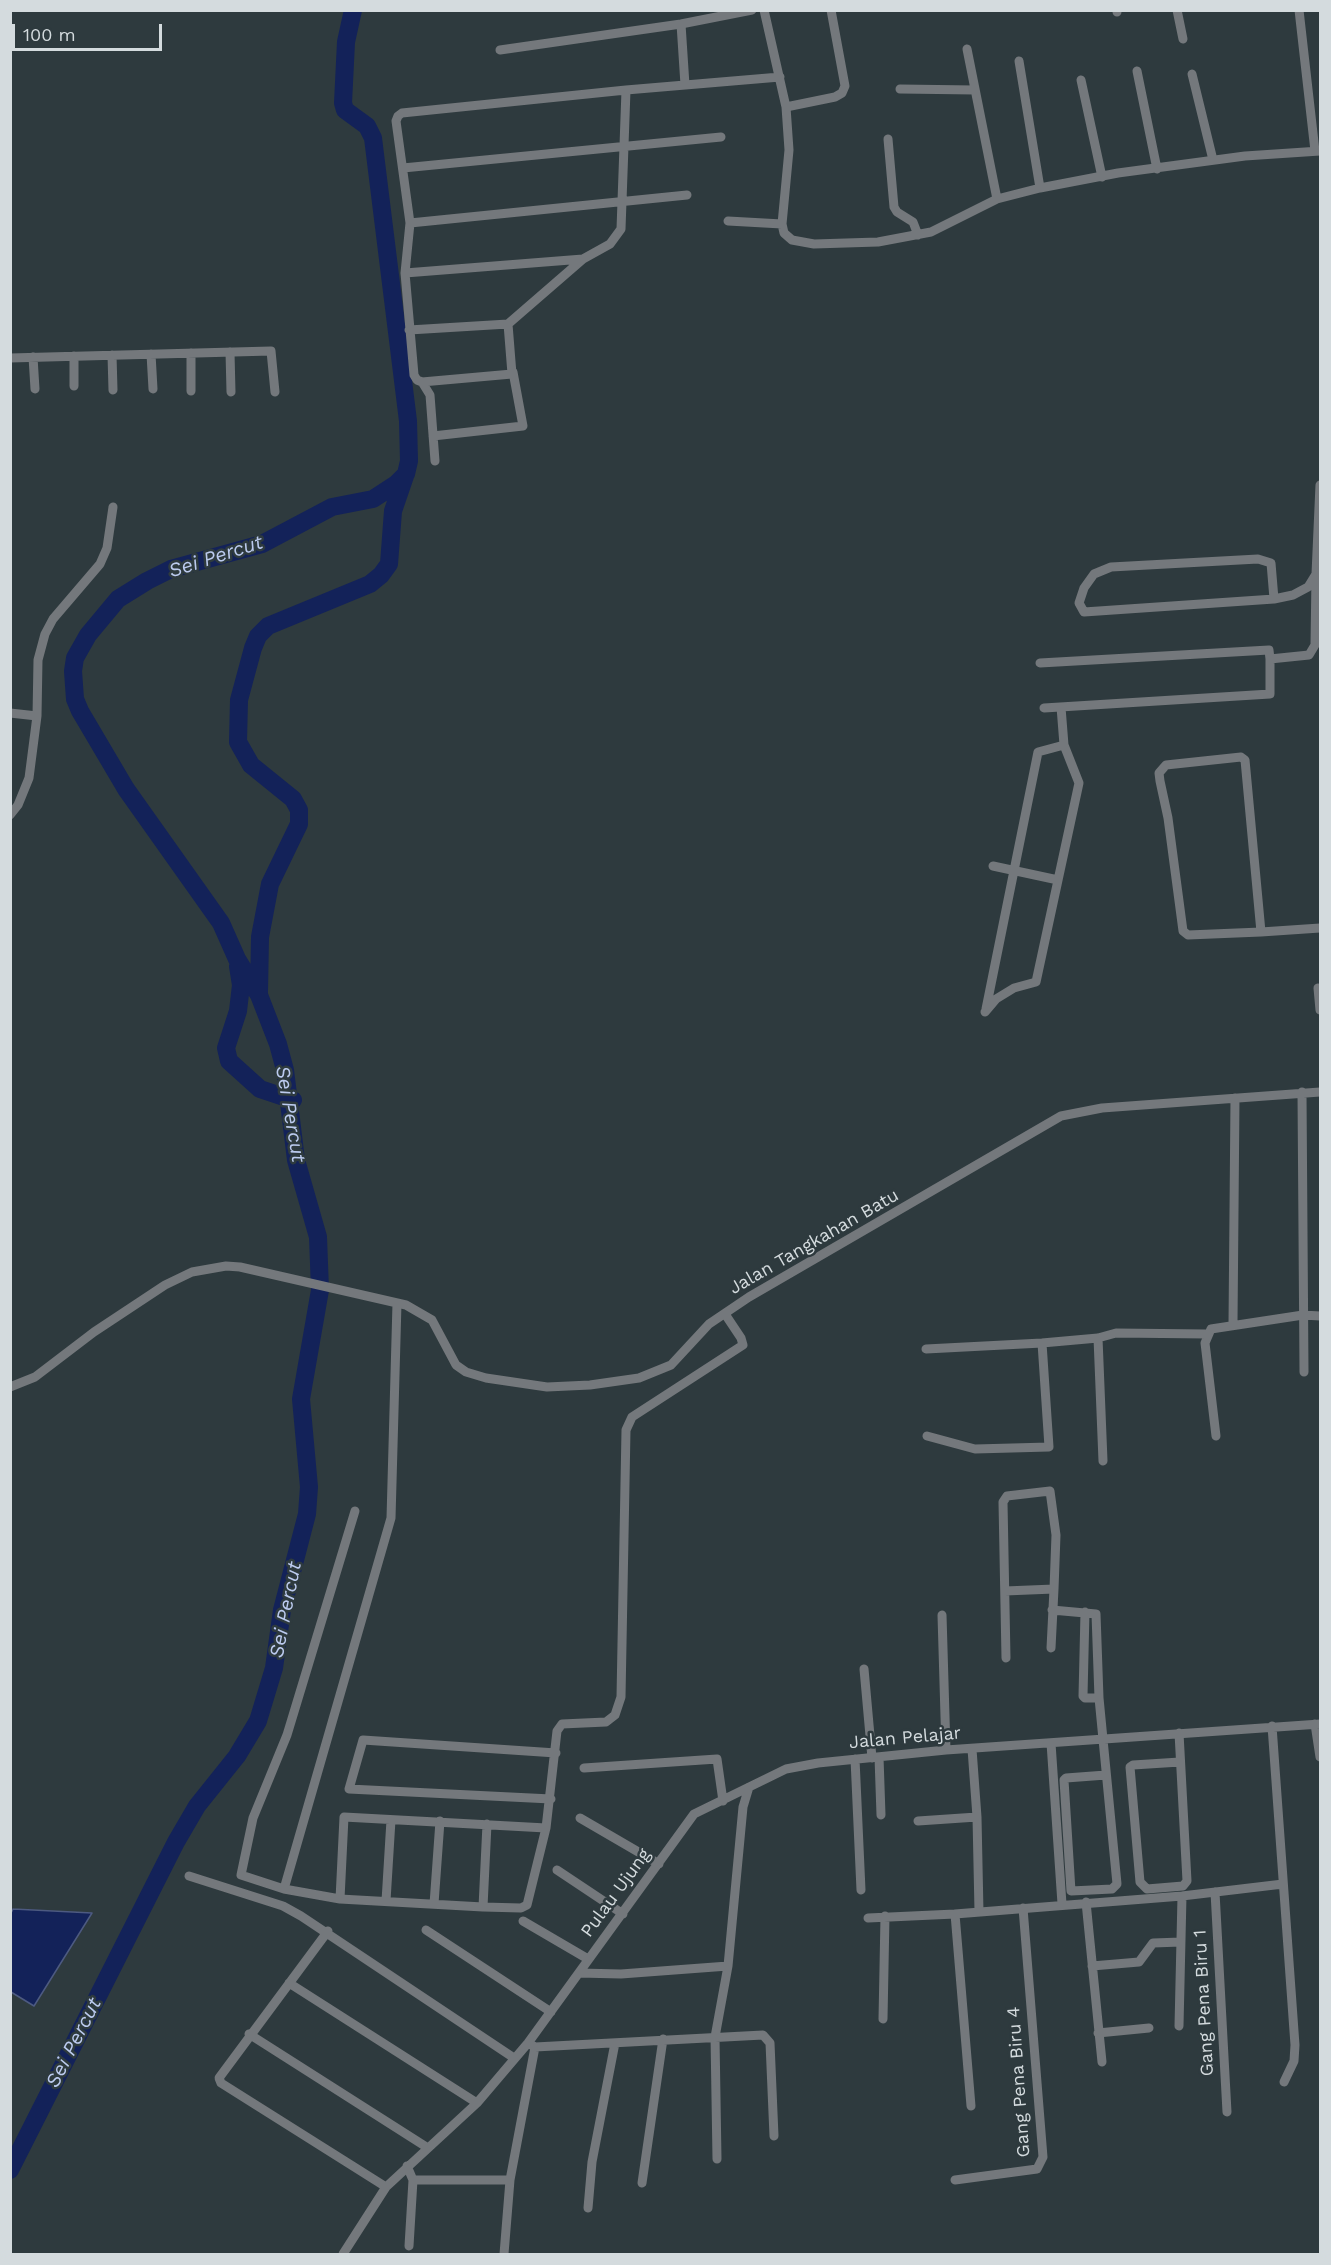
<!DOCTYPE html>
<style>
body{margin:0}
#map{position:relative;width:1331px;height:2265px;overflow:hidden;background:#2e3a3e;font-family:"Work Sans",sans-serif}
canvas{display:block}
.frame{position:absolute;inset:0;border:12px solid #d4dbde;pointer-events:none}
.scale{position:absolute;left:12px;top:24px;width:150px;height:27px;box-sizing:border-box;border:3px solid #d4dbde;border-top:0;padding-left:8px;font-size:18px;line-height:21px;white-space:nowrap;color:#d4dbde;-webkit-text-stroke:4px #2e3a3e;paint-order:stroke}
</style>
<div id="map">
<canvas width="1331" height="2265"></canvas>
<div class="frame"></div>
<div class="scale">100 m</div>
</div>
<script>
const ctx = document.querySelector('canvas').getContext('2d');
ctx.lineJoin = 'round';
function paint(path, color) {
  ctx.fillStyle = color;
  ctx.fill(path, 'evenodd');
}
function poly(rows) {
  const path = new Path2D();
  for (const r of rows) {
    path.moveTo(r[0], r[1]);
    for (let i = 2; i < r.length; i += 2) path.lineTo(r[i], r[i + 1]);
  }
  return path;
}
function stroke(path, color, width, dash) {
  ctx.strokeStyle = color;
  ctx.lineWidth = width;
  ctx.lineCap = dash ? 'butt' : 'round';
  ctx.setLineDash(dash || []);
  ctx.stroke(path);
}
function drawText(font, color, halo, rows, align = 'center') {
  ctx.font = font + ' "Work Sans",sans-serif';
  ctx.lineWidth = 5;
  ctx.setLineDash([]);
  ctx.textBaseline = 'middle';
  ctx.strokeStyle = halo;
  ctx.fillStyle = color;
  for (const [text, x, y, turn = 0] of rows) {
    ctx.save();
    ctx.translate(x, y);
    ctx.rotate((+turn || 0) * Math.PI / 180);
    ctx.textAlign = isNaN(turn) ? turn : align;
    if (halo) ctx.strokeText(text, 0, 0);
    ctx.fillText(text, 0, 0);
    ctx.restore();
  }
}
const water = poly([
 [13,1909,92,1913,34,2006,11,1992,10,1915,13,1909]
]);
const river = poly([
 [238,966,241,985,238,1011,226,1048,229,1061,260,1089,293,1100],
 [259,992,260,937,270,884,299,824,299,810,293,799,251,765,238,742,239,700,253,648,258,636,268,626,370,584,381,575,389,564,393,511,405,476],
 [10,2170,176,1842,197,1806,237,1756,258,1721,274,1668,282,1610,307,1514,309,1487,301,1399,320,1290,318,1237,296,1160,285,1070,278,1044,259,995,237,959,221,923,126,789,80,711,75,699,73,671,75,658,88,635,118,599,147,581,171,569,262,544,332,507,373,499,396,484,406,474,409,461,408,421,373,138,367,126,345,110,343,103,346,42,353,10]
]);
const minor = poly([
 [764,10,786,107,789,150,782,224,784,233,792,240,814,244,878,242,931,232,997,199,1040,188,1118,173,1245,156,1320,151],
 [1117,10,1117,12],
 [1177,10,1183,39],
 [1299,10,1315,151],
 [681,24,685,85],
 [967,49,997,199],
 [500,50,681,24,752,10],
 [1019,61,1040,188],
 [1137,71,1157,169],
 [1192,74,1213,160],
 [1081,80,1102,177],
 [900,89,975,90],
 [626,90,621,229,610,244,583,259,508,324,512,374,422,382,417,380,414,375,405,273,410,223,396,121,398,116,402,113,626,90,780,77],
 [786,107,835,97,842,93,845,86,831,10],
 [888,139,894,207,897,212,913,222,918,235],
 [403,168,721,137],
 [728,221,782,224],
 [410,223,687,195],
 [405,273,583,259],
 [409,330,508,324],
 [230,352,231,392],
 [191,353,191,391],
 [151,354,153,389],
 [112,355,113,390],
 [74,356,74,386],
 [33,357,35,389],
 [10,358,271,351,275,392],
 [422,382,430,395,435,461],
 [433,436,523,426,513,372],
 [1274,599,1271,563,1258,559,1111,567,1094,574,1084,588,1079,603,1084,612,1274,599,1293,595,1308,587,1316,574,1320,485],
 [1040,663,1269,650,1270,659,1309,655,1315,645,1316,576],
 [1044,708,1270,694,1270,659],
 [10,713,37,716],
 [10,815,18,805,29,778,37,716,38,660,45,634,53,619,100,564,107,548,113,507],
 [993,866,1058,880],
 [1261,932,1245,760,1241,757,1166,765,1159,773,1160,781,1168,818,1183,931,1188,935,1261,932,1320,928],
 [1318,988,1320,1010],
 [986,1009,1038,752,1064,745],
 [985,1012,996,999,1014,988,1036,982,1079,783,1064,745,1061,707],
 [1302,1092,1304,1372],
 [1233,1323,1235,1098],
 [1098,1338,1103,1461],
 [926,1349,1042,1343,1098,1338,1116,1333,1207,1334],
 [10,1387,35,1377,94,1332,165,1285,192,1272,226,1266,240,1267,406,1305,432,1320,456,1365,466,1372,486,1378,547,1387,590,1385,639,1378,671,1365,709,1324,749,1297,1061,1116,1102,1108,1320,1092],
 [927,1436,975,1449,1049,1447,1042,1343],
 [1216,1436,1205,1343,1211,1329,1303,1315,1320,1316],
 [1005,1591,1054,1589,1051,1648],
 [1052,1610,1096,1614,1099,1698,1117,1884,1112,1889,1071,1891,1064,1780,1066,1778,1106,1775],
 [1085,1612,1083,1696,1085,1698,1099,1698],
 [942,1615,946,1750],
 [1006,1658,1003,1502,1007,1496,1050,1491,1056,1535,1054,1589],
 [864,1669,872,1758],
 [1315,1724,1320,1757],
 [1272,1726,1295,2045,1294,2061,1284,2082],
 [1179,1733,1187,1881,1183,1886,1147,1889,1140,1882,1130,1767,1133,1765,1180,1762],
 [1051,1743,1062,1904],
 [972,1749,977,1817,979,1912],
 [879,1757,881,1815],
 [855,1759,861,1890],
 [584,1768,717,1759,723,1801],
 [551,1799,349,1789,363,1740,556,1753],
 [580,1818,659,1864],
 [918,1821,977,1817],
 [546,1828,344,1817,340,1899,483,1907,521,1908,527,1905,546,1828,557,1731,562,1724,606,1722,615,1715,621,1697,626,1430,632,1417,743,1345,741,1338,725,1314],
 [557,1870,623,1914],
 [189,1876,283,1906,301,1916,514,2058],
 [284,1889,391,1518,397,1303],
 [1215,1892,1227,2112],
 [340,1899,284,1889,241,1875,253,1818,287,1735,355,1511],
 [386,1901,391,1820],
 [1086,1902,1102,2062],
 [434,1904,440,1821],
 [483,1907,487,1824],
 [955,1914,971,2106],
 [868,1918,955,1914,1182,1896,1283,1884],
 [523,1921,588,1959],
 [426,1930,551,2012],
 [328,1931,219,2078,221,2083,386,2187],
 [1092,1966,1139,1962,1153,1943,1181,1942],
 [579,1973,621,1974,728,1966],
 [289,1983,477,2103],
 [883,2019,885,1916],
 [1179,2026,1182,1896],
 [1098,2033,1149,2028],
 [249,2034,428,2148],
 [528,2043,535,2047,763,2035,770,2043,774,2136],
 [717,2159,715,2037,728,1966,743,1807,749,1787],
 [407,2166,413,2180,510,2180],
 [955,2180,1037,2169,1043,2157,1023,1908],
 [642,2183,663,2039],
 [588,2208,592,2162,615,2043],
 [409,2246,413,2180],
 [343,2254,386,2187,477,2103,528,2043,694,1814,786,1769,818,1763,946,1750,1320,1724],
 [504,2254,510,2180,535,2047]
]);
const streetNames = [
 ["Jalan Tangkahan Batu",814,1242,-30],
 ["Jalan Pelajar",905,1738,-5],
 ["Pulau Ujung",616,1893,-54],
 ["Gang Pena Biru 1",1204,2003,-93],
 ["Gang Pena Biru 4",1019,2082,-94]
];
const waterNames = [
 ["Sei Percut",216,557,-18],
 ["Sei Percut",290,1114,80],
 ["Sei Percut",286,1610,-79],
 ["Sei Percut",74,2043,-63]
];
paint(water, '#132259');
stroke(water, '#4d5a81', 1.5);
stroke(river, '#132259', 18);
stroke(minor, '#74787c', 9);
drawText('18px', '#d4dbde', '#2e3a3e', streetNames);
drawText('italic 20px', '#bccbef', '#2e3a3e', waterNames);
</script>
